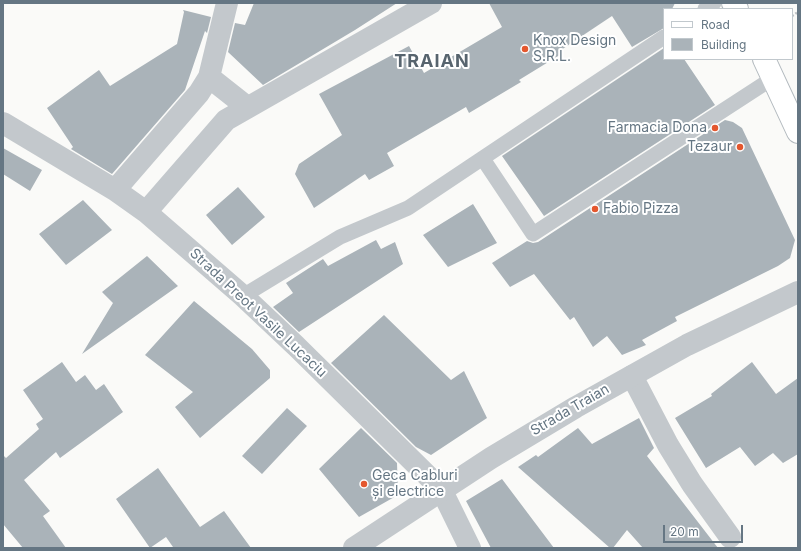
<!DOCTYPE html>
<meta charset="utf-8">
<style>
body{margin:0}
#map{position:relative;width:801px;height:551px;overflow:hidden;background:#fafaf8;font-family:Inter,sans-serif}
canvas{display:block}
.frame{position:absolute;inset:0;border:4px solid #657683;pointer-events:none}
.legend{position:absolute;left:663px;top:8px;width:130px;height:52px;box-sizing:border-box;background:#fff;border:1px solid #c1c8cd;margin:0;padding:5px 7px;list-style:none;font-size:12px;color:#657683}
.legend li{display:flex;align-items:center;gap:8px;height:20px}
.legend b{width:20px;border:1px solid #c1c8cd}
.scale{position:absolute;left:663px;top:525px;width:80px;height:18px;box-sizing:border-box;border:2px solid #657683;border-top:0;padding-left:5px;font-size:12px;line-height:14px;white-space:nowrap;color:#657683;-webkit-text-stroke:3px #fff;paint-order:stroke}
</style>
<div id="map">
<canvas width="801" height="551"></canvas>
<div class="frame"></div>
<ul class="legend">
<li><b style="height:5px;background:#fff"></b>Road</li>
<li><b style="height:11px;background:#aab3b9"></b>Building</li>
</ul>
<div class="scale">20 m</div>
</div>
<script>
const ctx = document.querySelector('canvas').getContext('2d');
ctx.lineJoin = 'round';
function paint(path, color) {
  ctx.fillStyle = color;
  ctx.fill(path, 'evenodd');
}
function poly(rows) {
  const path = new Path2D();
  for (const r of rows) {
    path.moveTo(r[0], r[1]);
    for (let i = 2; i < r.length; i += 2) path.lineTo(r[i], r[i + 1]);
  }
  return path;
}
function stroke(path, color, width, dash) {
  ctx.strokeStyle = color;
  ctx.lineWidth = width;
  ctx.lineCap = dash ? 'butt' : 'round';
  ctx.setLineDash(dash || []);
  ctx.stroke(path);
}
function drawText(font, color, halo, rows, align = 'center') {
  ctx.font = font + ' Inter,sans-serif';
  ctx.lineWidth = 4;
  ctx.setLineDash([]);
  ctx.textBaseline = 'middle';
  ctx.strokeStyle = halo;
  ctx.fillStyle = color;
  for (const [text, x, y, turn = 0] of rows) {
    ctx.save();
    ctx.translate(x, y);
    ctx.rotate((+turn || 0) * Math.PI / 180);
    ctx.textAlign = isNaN(turn) ? turn : align;
    if (halo) ctx.strokeText(text, 0, 0);
    ctx.fillText(text, 0, 0);
    ctx.restore();
  }
}
const building = poly([
 [254,3,397,3,355,30,263,85,228,52,235,23,245,25],
 [489,3,675,3,672,9,664,9,664,28,632,47,612,16,561,50,563,53,519,80,521,82,469,113,466,107,387,153,394,166,369,180,365,174,314,208,295,174,299,164,342,135,319,94,409,46,424,73,502,27],
 [183,10,211,17,207,33,205,31,185,90,112,174,71,149,73,147,47,108,99,70,110,86,177,44,184,12],
 [664,48,664,59,684,59,715,105,544,216,502,156],
 [725,120,733,122,742,128,795,240,790,258,778,266,675,317,677,321,642,340,646,345,622,355,607,336,593,347,574,317,570,320,534,274,510,287,492,263,527,241,533,243,538,242],
 [3,148,42,170,30,191,3,174],
 [238,187,265,217,232,245,206,215],
 [83,200,112,230,66,265,39,234],
 [473,204,497,243,448,267,423,235],
 [376,240,381,249,395,242,403,264,299,332,273,307,293,293,286,283,323,259,328,266],
 [147,256,178,286,82,354,113,303,102,292],
 [194,301,252,349,270,370,270,378,200,438,175,407,193,392,145,355],
 [384,315,451,380,464,371,487,418,431,455,416,447,331,363],
 [62,362,76,382,85,375,96,390,104,384,123,412,60,458,56,452,24,480,50,511,43,516,66,548,23,548,3,524,3,455,6,458,39,429,36,424,43,419,23,390],
 [752,362,776,394,798,378,798,454,783,463,773,453,755,466,740,447,706,468,675,418,712,396,711,394],
 [287,408,307,426,262,474,242,456],
 [639,418,654,448,647,456,718,548,643,548,627,530,613,548,610,548,518,467,536,455,538,457,578,428,592,444],
 [361,428,397,463,398,495,359,517,319,469],
 [158,468,200,527,224,511,251,548,171,548,173,547,166,537,150,548,116,499],
 [502,479,554,548,491,548,466,501]
]);
const path = poly([
 [792,16,798,12]
]);
const service = poly([
 [705,9,714,3],
 [483,159,533,234,773,78],
 [243,296,340,237,408,208,664,37]
]);
const minor = poly([
 [209,77,247,107],
 [3,123,115,190,146,212,243,296,296,346,441,489,470,548],
 [115,190,199,93,209,77,227,3],
 [146,212,226,120,431,3],
 [632,376,668,445,692,484,730,537]
]);
const tertiary = poly([
 [354,548,491,458,576,407,687,345,798,292]
]);
const secondary = poly([
 [733,3,737,9],
 [764,59,798,132]
]);
const markers = [
 [525,49,4,"#e4572e"],
 [715,128,4,"#e4572e"],
 [740,147,4,"#e4572e"],
 [595,209,4,"#e4572e"],
 [364,484,4,"#e4572e"]
];
const poiNames = [
 ["Knox Design",533,41],
 ["S.R.L.",533,57],
 ["Farmacia Dona",707,128,"right"],
 ["Tezaur",732,147,"right"],
 ["Fabio Pizza",603,209],
 ["Geca Cabluri",372,476],
 ["și electrice",372,492]
];
const streetNames = [
 ["Strada Preot Vasile Lucaciu",258,313,43],
 ["Strada Traian",570,410,-30]
];
const districtNames = [
 ["TRAIAN",432,62]
];
paint(building, '#aab3b9');
stroke(secondary, '#b3babf', 24);
stroke(path, '#bbbfc2', 2.5, [2, 2]);
stroke(service, '#c3c8cc', 15);
stroke(minor, '#c3c8cc', 22);
stroke(tertiary, '#c3c8cc', 22);
stroke(secondary, '#fff', 22);
for (const [x, y, r, color] of markers) {
  const dot = new Path2D();
  dot.arc(x, y, r, 0, 2 * Math.PI);
  ctx.fillStyle = color;
  ctx.fill(dot);
  stroke(dot, '#fff', 1.5);
}
drawText('14px', '#657683', '#fff', poiNames, 'left');
drawText('14px', '#657683', '#fff', streetNames);
ctx.letterSpacing = '1px';
drawText('bold 18px', '#57646e', '#fff', districtNames);
ctx.letterSpacing = '0px';
</script>
